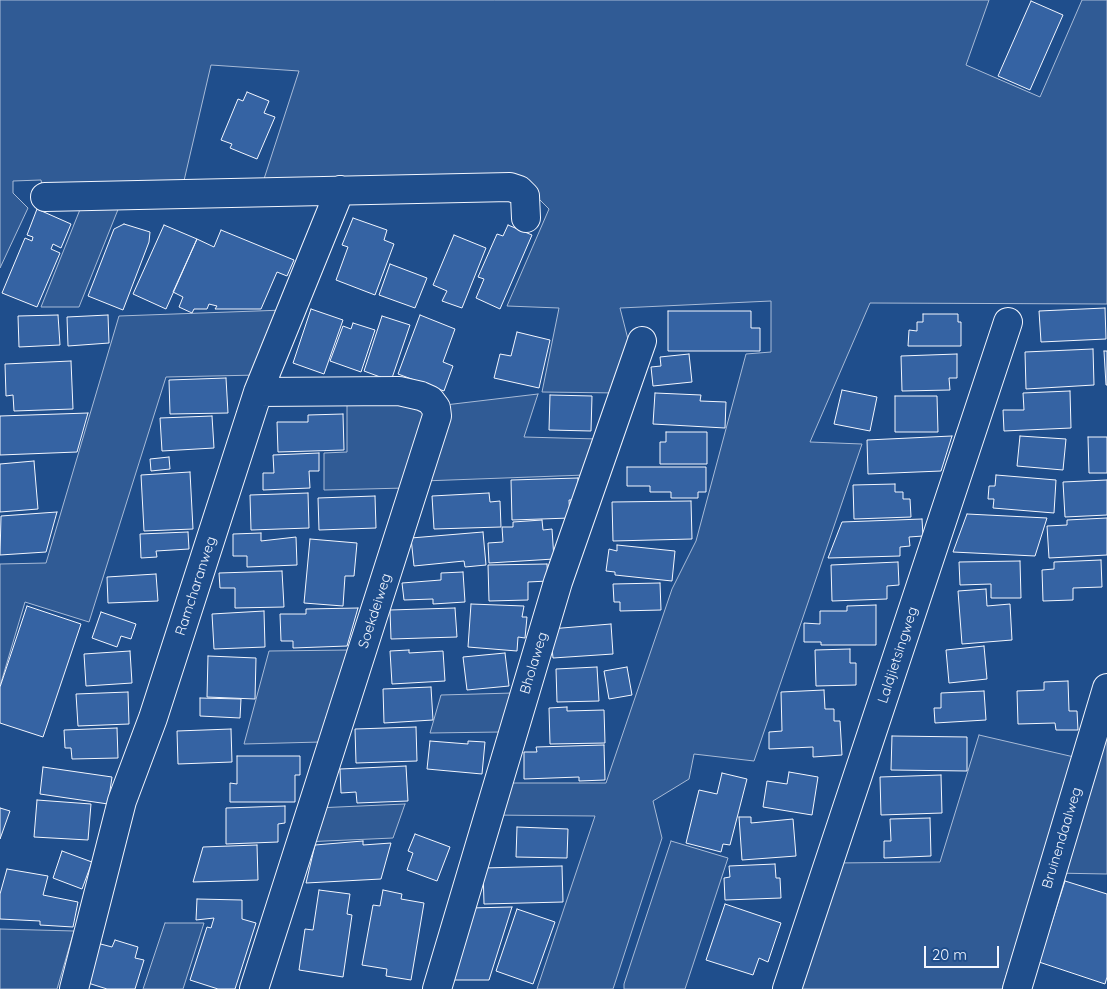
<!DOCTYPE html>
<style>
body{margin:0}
#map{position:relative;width:1107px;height:989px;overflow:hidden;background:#1f4e8c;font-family:Quicksand,sans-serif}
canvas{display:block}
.scale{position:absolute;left:924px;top:946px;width:75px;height:22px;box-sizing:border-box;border:2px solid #f2f6ff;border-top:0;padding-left:6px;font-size:15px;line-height:18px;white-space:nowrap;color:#f2f6ff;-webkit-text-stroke:4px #1f4e8c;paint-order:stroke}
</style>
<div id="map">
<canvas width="1107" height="989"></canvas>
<div class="scale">20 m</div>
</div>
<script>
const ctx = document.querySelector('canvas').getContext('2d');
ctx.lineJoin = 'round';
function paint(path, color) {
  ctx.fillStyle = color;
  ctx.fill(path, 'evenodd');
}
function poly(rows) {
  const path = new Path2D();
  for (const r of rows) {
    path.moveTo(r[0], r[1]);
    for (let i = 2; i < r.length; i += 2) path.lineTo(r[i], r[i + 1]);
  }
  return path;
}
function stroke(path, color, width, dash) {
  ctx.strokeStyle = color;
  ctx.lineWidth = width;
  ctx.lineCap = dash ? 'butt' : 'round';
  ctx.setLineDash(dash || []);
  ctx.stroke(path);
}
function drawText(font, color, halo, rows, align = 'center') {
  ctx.font = font + ' Quicksand,sans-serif';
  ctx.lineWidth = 4;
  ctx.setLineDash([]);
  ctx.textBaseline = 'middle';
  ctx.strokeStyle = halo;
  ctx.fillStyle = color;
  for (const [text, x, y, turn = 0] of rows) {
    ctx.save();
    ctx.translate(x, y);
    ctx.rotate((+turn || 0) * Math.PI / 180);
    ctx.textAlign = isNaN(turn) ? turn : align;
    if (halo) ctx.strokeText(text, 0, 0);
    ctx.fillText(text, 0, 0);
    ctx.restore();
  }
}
const built = poly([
 [0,0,989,0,966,65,1040,97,1082,0,1107,0,1107,304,870,303,810,442,862,444,754,761,694,754,689,779,653,801,662,838,613,989,537,989,595,816,489,815,501,783,606,783,672,589,696,541,746,354,771,352,771,301,620,308,631,351,618,393,542,392,559,308,507,306,549,209,520,180,263,182,299,71,211,65,183,185,43,190,41,180,13,181,13,193,28,208,0,268,0,0],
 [83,202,121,202,79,307,41,307,83,202],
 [284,310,258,375,166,377,89,622,25,602,0,686,0,564,46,563,119,316,284,310],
 [538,394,524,437,598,439,585,475,423,481,445,405,538,394],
 [389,398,427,411,406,488,324,490,324,453,347,452,347,399,389,398],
 [351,650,321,742,244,744,269,651,351,650],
 [513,693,501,732,430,733,441,695,513,693],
 [1107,706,1107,874,1053,873,1107,706],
 [979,735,1074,757,1002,989,796,989,835,863,940,862,979,735],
 [405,804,393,838,303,842,316,808,405,804],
 [671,841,728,858,685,989,624,989,624,984,671,841],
 [165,923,204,923,183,989,143,989,165,923],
 [0,929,74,931,57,989,0,989,0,929]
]);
const building = poly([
 [1031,1,1063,15,1030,90,998,76,1031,1],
 [247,92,269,101,264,113,275,117,257,159,230,148,232,144,221,140,238,99,243,101,247,92],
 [37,209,71,224,61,248,53,244,51,249,60,253,37,307,2,293,25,238,32,241,33,237,27,235,37,209],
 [353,218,387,230,384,240,394,244,375,295,336,280,348,247,342,245,353,218],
 [124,224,150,232,149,242,123,310,88,296,114,229,124,224],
 [164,225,197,239,166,309,133,294,164,225],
 [508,225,532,235,500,309,476,298,484,279,478,277,497,234,503,236,508,225],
 [221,230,294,260,287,276,277,272,261,309,215,309,217,306,209,304,207,309,194,309,192,313,179,307,183,297,173,292,197,239,214,247,221,230],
 [454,235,486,248,462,308,442,301,447,291,433,285,454,235],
 [390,264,427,278,415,308,379,295,390,264],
 [1105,308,1106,339,1041,342,1039,311,1105,308],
 [311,309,343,320,324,374,293,363,311,309],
 [668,311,751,311,751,328,760,328,760,351,668,351,668,311],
 [923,314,958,314,958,322,961,322,961,346,908,346,909,330,917,331,917,322,923,322,923,314],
 [58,315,60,345,19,347,18,316,58,315],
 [108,315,109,343,68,346,67,317,108,315],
 [420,315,455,329,443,362,453,366,444,391,398,374,420,315],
 [382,316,410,325,391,381,364,371,382,316],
 [353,323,375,330,361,372,330,361,343,326,351,329,353,323],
 [517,332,550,340,539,388,494,378,500,354,511,356,517,332],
 [1093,349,1094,385,1026,389,1025,352,1093,349],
 [1104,351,1107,351,1107,385,1106,385,1104,351],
 [689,354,692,382,653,386,651,367,661,366,660,357,689,354],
 [957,354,957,378,949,378,950,390,902,391,901,356,957,354],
 [71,361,73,409,14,411,13,395,6,396,5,364,71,361],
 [226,378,228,413,170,414,169,380,226,378],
 [842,390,877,397,870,431,834,424,842,390],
 [1070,391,1071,428,1004,431,1003,410,1024,410,1023,393,1070,391],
 [655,393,701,395,700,401,726,402,725,428,653,424,655,393],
 [550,395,592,396,591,431,549,430,550,395],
 [895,396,937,396,938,432,895,432,895,396],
 [88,413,77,452,0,455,0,416,88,413],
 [343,414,344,450,278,452,277,422,308,422,308,415,343,414],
 [212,416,214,448,162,451,160,418,212,416],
 [666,432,707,432,707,464,660,464,660,442,666,442,666,432],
 [952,436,941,471,868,474,867,440,952,436],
 [1020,436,1066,439,1063,470,1017,466,1020,436],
 [1088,437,1107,437,1107,473,1089,473,1088,437],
 [319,453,319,471,309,471,310,488,263,490,263,473,274,473,273,455,319,453],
 [169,457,170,469,151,471,150,459,169,457],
 [34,461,38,509,0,512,0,464,34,461],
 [627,467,706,467,706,492,698,492,698,498,671,498,671,492,650,492,650,486,627,486,627,467],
 [190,472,193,529,144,531,141,475,190,472],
 [996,475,1056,480,1054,513,993,508,994,499,988,499,989,486,995,486,996,475],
 [578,478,579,500,569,500,570,518,512,520,511,480,578,478],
 [1107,480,1107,515,1065,517,1063,482,1107,480],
 [895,484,895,492,903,492,903,499,910,499,911,517,854,519,853,485,895,484],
 [308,493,309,528,251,530,250,495,308,493],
 [489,493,490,502,500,501,501,527,434,529,432,496,489,493],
 [375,496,376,528,319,530,318,498,375,496],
 [691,501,692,539,613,541,612,502,691,501],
 [57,512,46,552,0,555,1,516,57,512],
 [967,514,1047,518,1035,556,953,552,967,514],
 [1107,518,1107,555,1049,558,1047,526,1067,525,1067,520,1107,518],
 [922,519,923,536,909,537,910,546,900,547,900,556,828,558,842,522,922,519],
 [542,520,543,530,552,529,554,559,489,563,488,543,503,542,502,527,513,527,513,522,542,520],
 [188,532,189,549,156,551,157,557,141,558,140,534,188,532],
 [483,532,486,565,465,567,464,561,414,566,411,538,483,532],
 [261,533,261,541,296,537,297,565,247,567,247,556,233,556,233,534,261,533],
 [310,539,357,543,354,576,345,576,343,606,304,603,310,539],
 [617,545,675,551,672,581,615,575,615,572,606,571,609,549,617,551,617,545],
 [1101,560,1102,587,1073,588,1073,600,1043,601,1042,570,1054,569,1054,562,1101,560],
 [1020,561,1021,598,991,598,991,584,960,585,959,562,1020,561],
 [898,562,899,585,887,586,887,599,832,601,831,565,898,562],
 [547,564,548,581,528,582,528,600,489,601,488,565,547,564],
 [282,571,284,607,235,608,235,588,220,588,219,573,282,571],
 [463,572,465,602,433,604,433,599,404,600,402,583,441,580,441,573,463,572],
 [156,574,158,601,108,603,107,577,156,574],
 [660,583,661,610,620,611,620,602,614,602,613,584,660,583],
 [986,589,987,606,1010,604,1012,640,962,644,958,591,986,589],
 [471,604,524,606,522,617,527,617,525,638,518,637,517,651,468,647,471,604],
 [876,605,876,645,821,645,821,642,804,642,804,623,820,624,820,611,847,611,847,606,876,605],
 [27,606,81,624,43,737,0,723,0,687,27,606],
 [358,608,347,646,293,648,293,641,281,641,280,614,306,614,306,609,358,608],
 [455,608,457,637,391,639,390,610,455,608],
 [264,611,265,647,214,649,212,614,264,611],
 [101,612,136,624,131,639,121,636,117,647,92,638,101,612],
 [611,624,613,654,553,658,550,629,611,624],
 [984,646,987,679,949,683,946,650,984,646],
 [850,649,850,663,856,663,856,685,816,686,815,650,850,649],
 [409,650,409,653,443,651,445,681,392,684,390,651,409,650],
 [130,651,132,683,86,686,84,654,130,651],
 [505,653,509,686,467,690,463,657,505,653],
 [208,656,256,658,255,699,207,697,208,656],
 [597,667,599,701,557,702,556,669,597,667],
 [627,667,632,695,609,699,604,671,627,667],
 [1068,681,1069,711,1077,711,1078,730,1056,730,1055,723,1018,724,1017,691,1044,690,1044,682,1068,681],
 [431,687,433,720,384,723,383,689,431,687],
 [824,690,825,709,834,709,834,721,840,721,842,755,813,757,813,747,769,749,769,732,782,731,781,692,824,690],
 [984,691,986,720,935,723,934,708,941,708,941,693,984,691],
 [128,692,129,724,78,726,76,694,128,692],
 [200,698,241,699,240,718,200,716,200,698],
 [567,707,567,711,604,710,605,743,550,744,549,708,567,707],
 [416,727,417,761,356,763,355,729,416,727],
 [117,728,118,758,72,759,71,748,65,748,64,730,117,728],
 [231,729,232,762,178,764,177,731,231,729],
 [892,736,967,737,967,771,891,770,892,736],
 [430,741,468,744,468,741,485,742,482,774,427,769,430,741],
 [604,745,605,780,579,781,579,777,524,779,524,752,537,752,536,747,604,745],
 [237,756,300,756,300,775,295,775,295,802,230,802,230,783,237,784,237,756],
 [406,766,408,801,357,803,356,792,341,793,340,769,406,766],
 [43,767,112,777,108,804,40,794,43,767],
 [789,772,818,777,812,815,763,807,767,781,787,784,789,772],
 [722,773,747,779,730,845,723,844,721,852,686,843,699,790,717,794,722,773],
 [941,775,942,813,881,815,880,777,941,775],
 [37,800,91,804,88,840,34,837,37,800],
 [285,806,285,823,278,824,278,842,226,844,226,808,285,806],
 [0,808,10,811,0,839,0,808],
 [739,817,751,817,751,823,793,819,796,856,742,860,739,817],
 [930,818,931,856,884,858,884,841,891,841,890,819,930,818],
 [517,827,568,829,567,858,516,857,517,827],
 [415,834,450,847,437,881,407,870,413,853,408,851,415,834],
 [363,841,363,845,391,843,381,879,306,883,315,845,363,841],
 [257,845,258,880,193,882,203,847,257,845],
 [62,851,92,862,82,889,53,878,62,851],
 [775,864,776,878,780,878,781,898,725,900,724,878,730,877,729,866,775,864],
 [562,866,563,902,484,904,483,868,562,866],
 [7,869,48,876,43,895,78,902,73,927,40,925,40,921,0,919,0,894,7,869],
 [1065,881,1107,894,1107,977,1105,984,1039,962,1065,881],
 [319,890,350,894,347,914,352,915,343,977,299,970,305,929,313,930,319,890],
 [383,890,402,894,401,899,424,903,411,980,386,976,387,969,362,965,373,905,380,906,383,890],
 [197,899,242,900,242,919,256,923,235,989,218,989,190,980,207,927,211,928,214,918,196,920,197,899],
 [725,904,781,923,768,962,759,958,753,975,706,960,725,904],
 [512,907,489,980,446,980,469,908,512,907],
 [517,909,555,922,533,984,496,971,517,909],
 [115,940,138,947,135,958,144,960,135,989,107,989,85,982,97,943,112,947,115,940]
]);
const minor = poly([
 [45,197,510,187,519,190,525,196,526,218],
 [74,989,122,801,153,718,258,392,340,190],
 [254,989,437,416,436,408,430,400,421,396,399,391,258,392],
 [437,989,558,582,642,341],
 [787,989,1008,322],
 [1017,989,1107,688]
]);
const streetNames = [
 ["Ramcharanweg",196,586,-72],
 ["Soekdeiweg",375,611,-72],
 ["Laldjietsingweg",898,655,-72],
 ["Bholaweg",534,663,-73],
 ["Bruinendaalweg",1062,838,-73]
];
paint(built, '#305b95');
stroke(built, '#a8bbd7', 1);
paint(building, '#3563a3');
stroke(building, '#f2f6ff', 1);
stroke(minor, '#f2f6ff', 30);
stroke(minor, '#1f4e8c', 28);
drawText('14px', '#f2f6ff', '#1f4e8c', streetNames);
</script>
